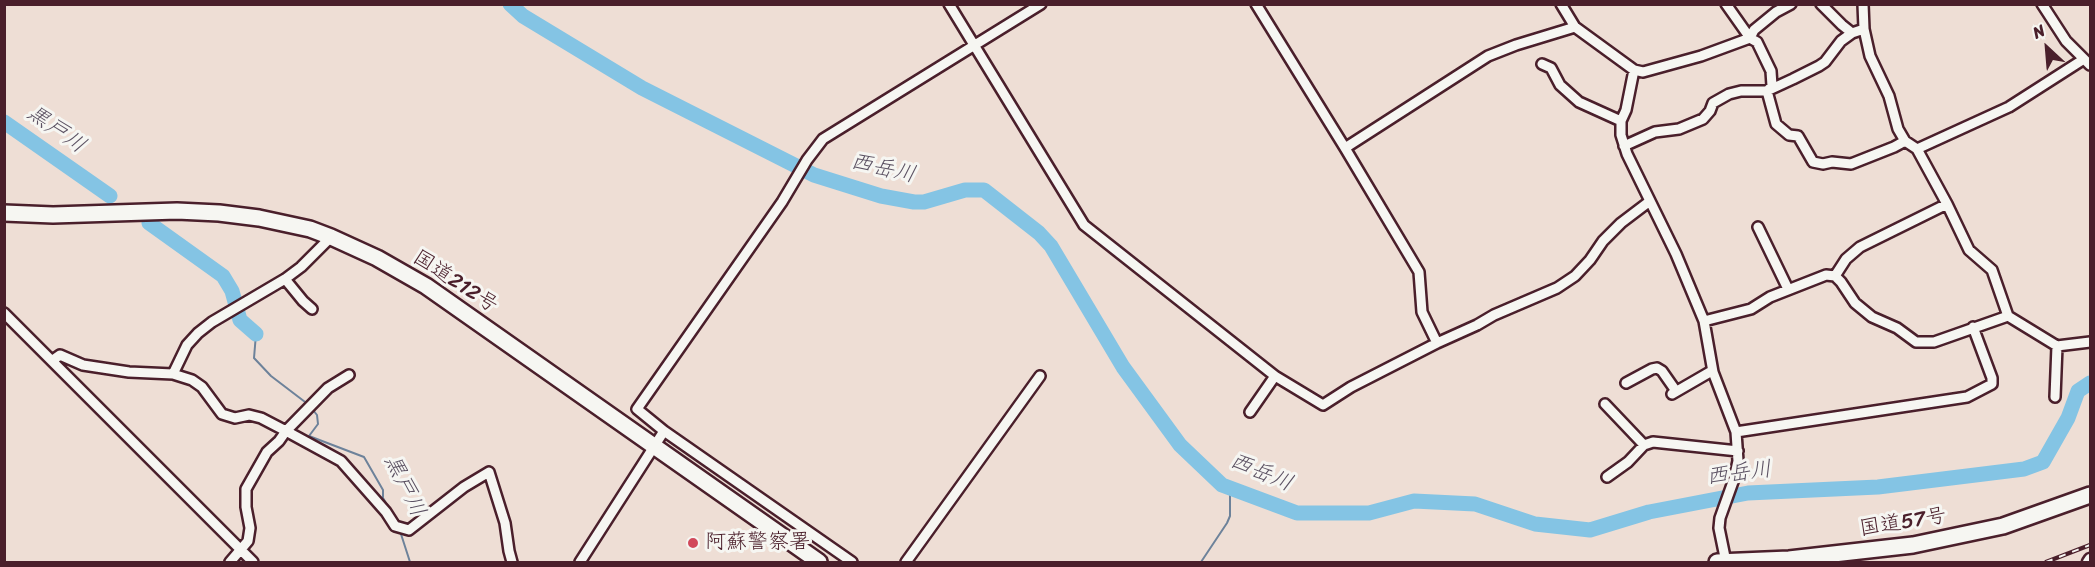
<!DOCTYPE html>
<meta charset="utf-8">
<style>
body{margin:0}
#map{position:relative;width:2095px;height:567px;overflow:hidden;background:#eeded5;font-family:Sriracha,sans-serif}
canvas{display:block}
.frame{position:absolute;inset:0;border:6px solid #4a1f2b;pointer-events:none}
.north{position:absolute;left:2017px;top:18px;width:60px;height:60px;-webkit-text-stroke:4px #f6f6f2;paint-order:stroke;rotate:334deg;font-size:16px;font-weight:700;line-height:24px;text-align:center;color:#4a1f2b}
.north::after{content:'';display:block;margin:auto;width:21px;height:27px;background:#4a1f2b;clip-path:polygon(50% 0,100% 100%,50% 72%,0 100%)}
</style>
<div id="map">
<canvas width="2095" height="567"></canvas>
<div class="frame"></div>
<div class="north">N</div>
</div>
<script>
const ctx = document.querySelector('canvas').getContext('2d');
ctx.lineJoin = 'round';
function poly(rows) {
  const path = new Path2D();
  for (const r of rows) {
    path.moveTo(r[0], r[1]);
    for (let i = 2; i < r.length; i += 2) path.lineTo(r[i], r[i + 1]);
  }
  return path;
}
function stroke(path, color, width, dash) {
  ctx.strokeStyle = color;
  ctx.lineWidth = width;
  ctx.lineCap = dash ? 'butt' : 'round';
  ctx.setLineDash(dash || []);
  ctx.stroke(path);
}
function drawText(font, color, halo, rows, align = 'center') {
  ctx.font = font + ' Sriracha,"Klee One",sans-serif';
  ctx.lineWidth = 6;
  ctx.setLineDash([]);
  ctx.textBaseline = 'middle';
  ctx.strokeStyle = halo;
  ctx.fillStyle = color;
  for (const [text, x, y, turn = 0] of rows) {
    ctx.save();
    ctx.translate(x, y);
    ctx.rotate((+turn || 0) * Math.PI / 180);
    ctx.textAlign = isNaN(turn) ? turn : align;
    if (halo) ctx.strokeText(text, 0, 0);
    ctx.fillText(text, 0, 0);
    ctx.restore();
  }
}
const stream = poly([
 [256,334,254,358,271,376,309,405],
 [313,410,317,415,318,424,309,436,364,457,383,490,383,498,399,525],
 [400,531,410,562],
 [1201,562,1227,523,1230,516,1230,488]
]);
const river = poly([
 [510,4,523,16,642,88,814,175,881,196,914,202,924,202,965,190,984,190,1039,233,1051,246,1123,367,1180,445,1222,485,1297,513,1369,513,1414,501,1475,504,1535,524,1590,530,1649,512,1748,493,1878,487,2024,469,2043,462,2068,418,2078,391,2090,383],
 [4,122,110,196],
 [149,223,223,276,232,291,240,320,256,334]
]);
const minor = poly([
 [949,4,1084,225,1275,376,1323,405,1351,387,1437,343,1477,325,1494,315,1557,288,1575,276,1590,260,1603,241,1621,223,1650,201],
 [1256,4,1345,148,1419,272,1422,312,1437,343],
 [1561,4,1575,27,1634,70,1643,72,1701,56,1750,38,1726,4],
 [1791,4,1776,12,1754,30,1750,38,1757,42,1771,71,1772,86,1767,91,1776,124,1789,135,1798,136,1813,162,1823,164,1832,162,1851,164,1894,147,1905,141],
 [1821,4,1842,25,1852,33],
 [1863,4,1864,29,1870,56,1889,96,1898,129,1905,141,1917,149,1947,204,1969,250,1992,270,2008,316,2057,346,2090,342],
 [2042,4,2066,41,2090,65],
 [1542,64,1551,68,1560,85,1579,102,1621,121],
 [1634,70,1626,110,1621,121,1621,135,1627,154,1676,254,1704,321,1713,372,1736,432,1738,461,1734,479,1720,518,1719,528,1726,562],
 [1624,146,1655,132,1679,129,1703,119,1710,111,1713,103,1729,94,1741,91,1767,91,1793,79,1819,66,1825,62,1841,41,1852,33,1864,29],
 [1345,148,1488,56,1516,45,1575,27],
 [1917,149,2009,107,2084,59],
 [1758,227,1788,289],
 [1835,276,1846,259,1860,247,1947,204],
 [285,279,303,301,312,309],
 [4,313,253,562],
 [1704,321,1751,309,1770,297,1826,275,1835,276,1841,282,1855,303,1872,317,1897,328,1916,342,1934,342,2008,316],
 [53,360,60,355,83,365,129,372,173,374,187,345,198,333,212,322,285,279,301,267,331,237],
 [173,374,192,380,202,387,222,414,235,418,249,415,261,418,286,431,328,388,349,375],
 [1626,383,1652,369,1657,368,1662,371,1676,391],
 [1672,394,1710,372,1713,372],
 [2055,397,2057,346],
 [1605,404,1644,445],
 [1250,412,1275,376],
 [664,431,852,562],
 [1736,432,1967,397,1992,384,1992,378,1973,327],
 [1607,477,1628,462,1644,445,1653,442,1738,451],
 [230,562,248,541,250,528,246,507,246,489,267,452,279,441,286,431,341,461,386,512,395,526,409,530,464,487,489,472,505,523,509,551,512,562],
 [580,562,664,431,637,409,782,202,807,160,823,139,1041,4],
 [906,562,1040,376]
]);
const tertiary = poly([
 [2088,562,2090,559]
]);
const trunk = poly([
 [4,213,53,215,177,211,219,213,259,218,310,229,331,237,377,258,426,286,819,562],
 [1717,562,1789,559,1913,545,2003,526,2090,495]
]);
const rail = poly([
 [2046,562,2090,545]
]);
const markers = [
 [693,543,6,"#d1495b"]
];
const streetNames = [
 ["国道212号",455,282,33],
 ["国道57号",1903,523,-9]
];
const poiNames = [
 ["阿蘇警察署",705,543]
];
const waterNames = [
 ["黒戸川",56,130,35],
 ["西岳川",883,169,13],
 ["西岳川",1261,473,23],
 ["西岳川",1739,474,-7],
 ["黒戸川",404,486,64]
];
stroke(stream, '#6d829a', 2);
stroke(river, '#84c4e4', 15);
stroke(minor, '#4a1f2b', 14);
stroke(tertiary, '#4a1f2b', 15);
stroke(trunk, '#4a1f2b', 20);
stroke(minor, '#f6f6f2', 9);
stroke(tertiary, '#f6f6f2', 10);
stroke(trunk, '#f6f6f2', 15);
stroke(rail, '#4a1f2b', 4.5);
stroke(rail, '#f6f6f2', 2, [7]);
for (const [x, y, r, color] of markers) {
  const dot = new Path2D();
  dot.arc(x, y, r, 0, 2 * Math.PI);
  ctx.fillStyle = color;
  ctx.fill(dot);
  stroke(dot, '#f6f6f2', 2);
}
drawText('21px', '#4a1f2b', '#f6f6f2', streetNames);
drawText('21px', '#4a1f2b', '#f6f6f2', poiNames, 'left');
drawText('italic 22px', '#5b5162', '#f6f6f2', waterNames);
</script>
